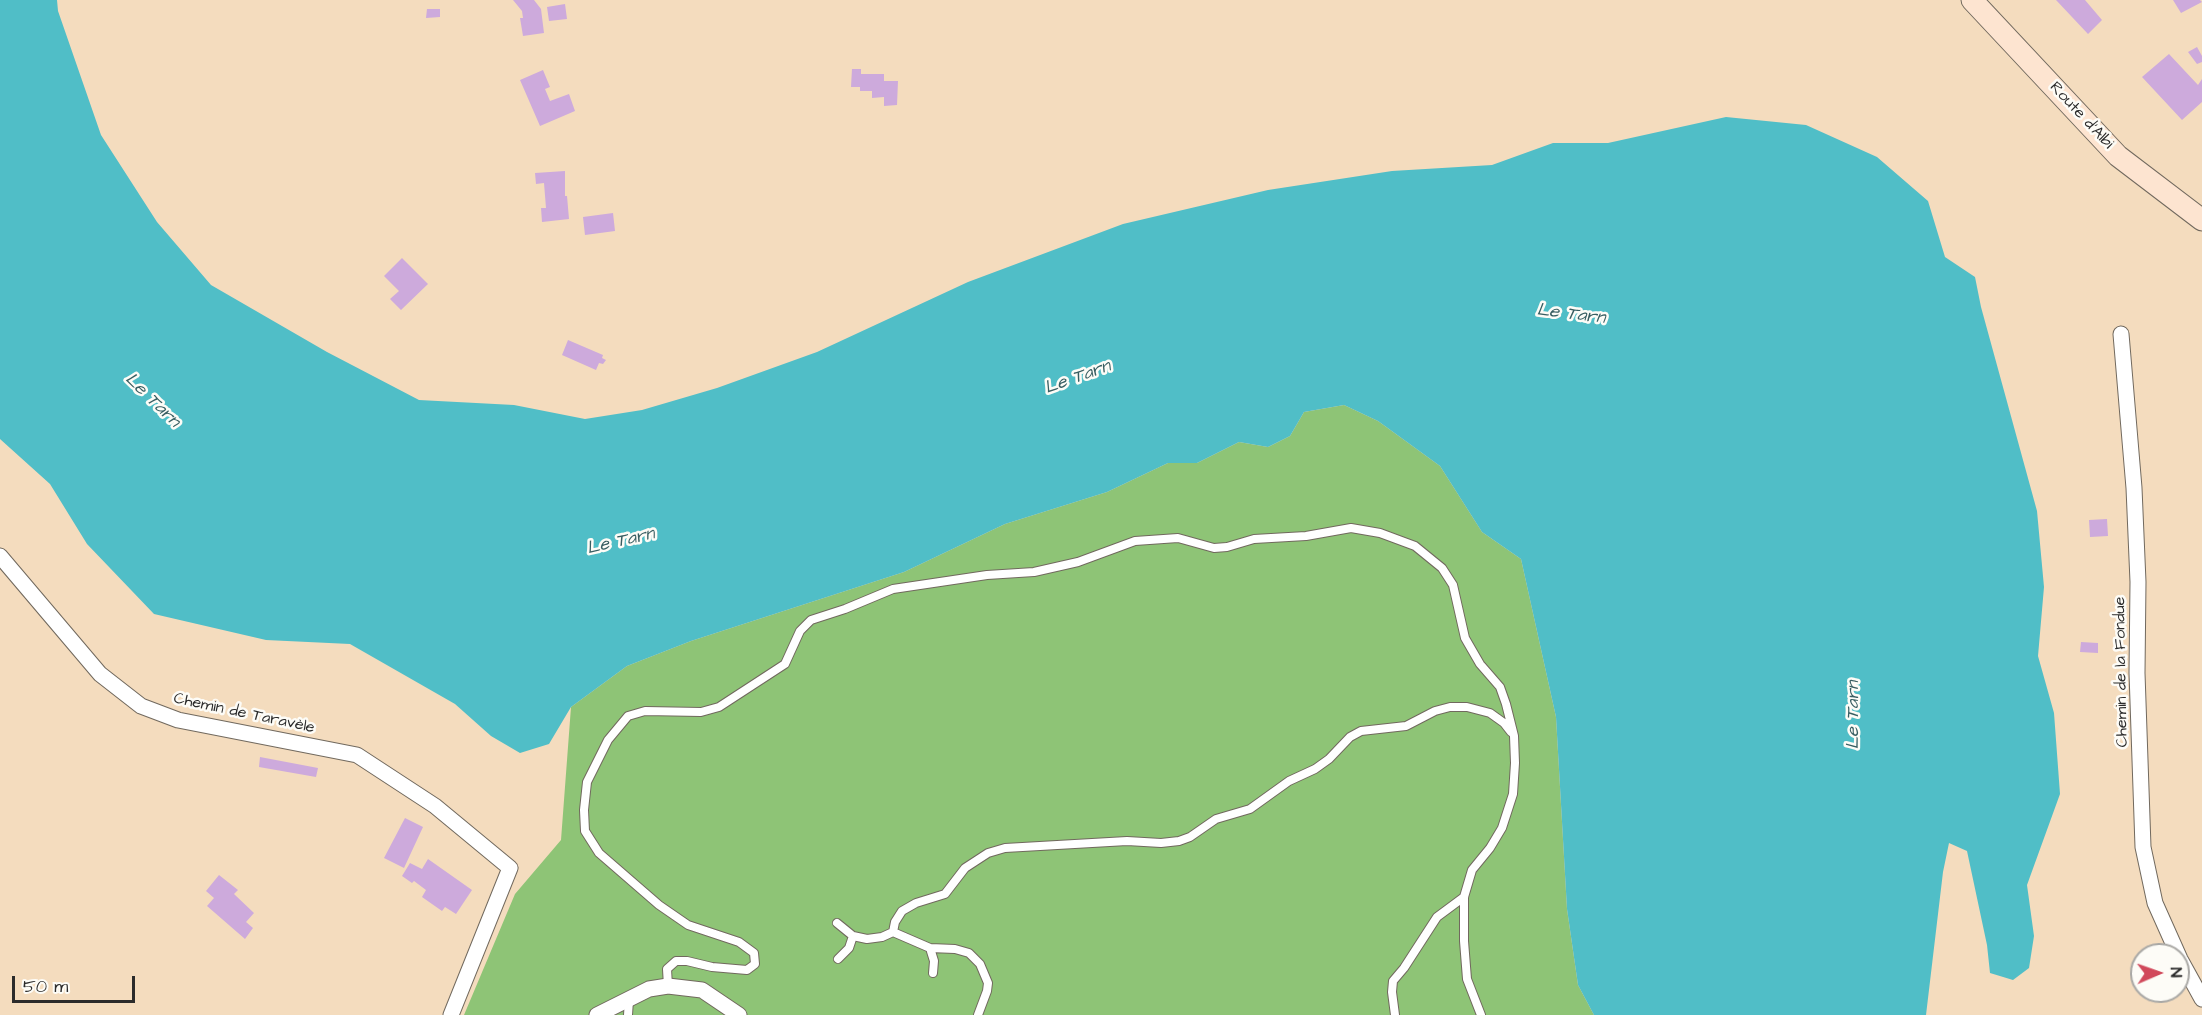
<!DOCTYPE html>
<meta charset="utf-8">
<style>
body{margin:0}
#map{position:relative;width:2202px;height:1015px;overflow:hidden;background:#f4dcbe;font-family:"Architects Daughter",sans-serif}
canvas{display:block}
.north{position:absolute;left:2130px;top:943px;width:60px;height:60px;box-sizing:border-box;background:#fdfcf7;border:2px solid #a9a8a5;border-radius:50%;rotate:88deg;font-size:16px;font-weight:700;line-height:24px;text-align:center;color:#2b2b2b}
.north::after{content:'';display:block;margin:auto;width:21px;height:27px;background:#d1495b;clip-path:polygon(50% 0,100% 100%,50% 72%,0 100%)}
.scale{position:absolute;left:12px;top:976px;width:123px;height:27px;box-sizing:border-box;border:3px solid #2b2b2b;border-top:0;padding-left:8px;font-size:18px;line-height:21px;white-space:nowrap;color:#2b2b2b;-webkit-text-stroke:4px #fdfcf7;paint-order:stroke}
</style>
<div id="map">
<canvas width="2202" height="1015"></canvas>
<div class="north">N</div>
<div class="scale">50 m</div>
</div>
<script>
const ctx = document.querySelector('canvas').getContext('2d');
ctx.lineJoin = 'round';
function paint(path, color) {
  ctx.fillStyle = color;
  ctx.fill(path, 'evenodd');
}
function poly(rows) {
  const path = new Path2D();
  for (const r of rows) {
    path.moveTo(r[0], r[1]);
    for (let i = 2; i < r.length; i += 2) path.lineTo(r[i], r[i + 1]);
  }
  return path;
}
function stroke(path, color, width, dash) {
  ctx.strokeStyle = color;
  ctx.lineWidth = width;
  ctx.lineCap = dash ? 'butt' : 'round';
  ctx.setLineDash(dash || []);
  ctx.stroke(path);
}
function drawText(font, color, halo, rows, align = 'center') {
  ctx.font = font + ' "Architects Daughter",sans-serif';
  ctx.lineWidth = 5;
  ctx.setLineDash([]);
  ctx.textBaseline = 'middle';
  ctx.strokeStyle = halo;
  ctx.fillStyle = color;
  for (const [text, x, y, turn = 0] of rows) {
    ctx.save();
    ctx.translate(x, y);
    ctx.rotate((+turn || 0) * Math.PI / 180);
    ctx.textAlign = isNaN(turn) ? turn : align;
    if (halo) ctx.strokeText(text, 0, 0);
    ctx.fillText(text, 0, 0);
    ctx.restore();
  }
}
const green = poly([
 [1344,405,1378,421,1440,466,1482,532,1521,559,1556,717,1567,909,1578,985,1594,1015,464,1015,515,894,561,840,571,707,627,666,691,641,904,572,1005,524,1107,492,1168,463,1197,463,1239,442,1268,447,1290,436,1304,412]
]);
const water = poly([
 [0,0,57,0,58,11,101,135,157,222,211,285,327,352,419,400,514,405,585,419,642,410,717,388,817,352,968,282,1123,224,1268,190,1392,171,1492,165,1553,143,1608,143,1726,117,1806,125,1877,157,1928,201,1945,257,1975,277,1981,307,2037,511,2044,587,2038,656,2054,713,2060,794,2027,885,2034,936,2029,968,2013,980,1990,973,1987,945,1967,851,1949,843,1943,872,1926,1015,1594,1015,1578,985,1567,909,1556,717,1521,559,1482,532,1440,466,1378,421,1344,405,1304,412,1290,436,1268,447,1239,442,1197,463,1168,463,1107,492,1005,524,904,572,691,641,627,666,571,707,549,744,520,753,491,736,455,704,350,644,266,640,154,614,87,544,50,484,0,439]
]);
const building = poly([
 [513,0,534,0,541,9,544,33,523,36,520,18,523,18,522,11],
 [2056,0,2085,0,2102,20,2088,34],
 [2173,0,2200,0,2202,2,2181,13],
 [565,4,567,19,549,21,547,7],
 [427,9,440,9,440,17,426,18],
 [2197,47,2202,56,2202,62,2197,64,2188,52],
 [2169,54,2198,85,2202,79,2202,102,2182,120,2142,77],
 [852,69,861,69,861,74,884,74,884,81,898,81,897,105,884,106,884,97,872,98,872,91,860,91,860,87,851,87],
 [543,70,550,87,545,89,550,101,569,94,575,111,540,126,520,80],
 [565,171,565,196,567,196,569,219,542,222,541,208,546,208,544,183,536,184,535,173],
 [613,213,615,231,585,235,583,217],
 [402,258,428,284,401,310,390,299,399,291,384,276],
 [568,340,603,355,602,358,606,360,603,364,599,363,596,370,562,355],
 [2107,519,2108,536,2090,537,2089,520],
 [2081,642,2098,643,2098,653,2080,652],
 [260,757,318,768,316,777,259,767],
 [405,818,423,827,404,868,384,858],
 [428,859,472,890,456,914,445,907,442,911,422,897,426,890,414,881,412,883,402,876,410,863,422,869],
 [219,875,238,890,234,894,254,913,246,922,253,928,245,939,207,906,214,898,206,891]
]);
const lane = poly([
 [837,923,853,936,867,939,882,937,893,932,895,922,902,911,916,903,945,894,965,868,988,853,1005,848,1127,841,1161,843,1179,841,1190,837,1216,819,1250,809,1289,781,1315,769,1329,759,1350,737,1361,731,1406,726,1435,711,1450,707,1467,707,1490,713,1504,723,1511,732],
 [893,932,930,948,955,949,969,953,980,964,988,983,987,991,978,1015],
 [930,948,934,961,933,973],
 [838,959,849,948,853,936],
 [668,986,667,969,676,961,687,961,712,967,747,970,755,964,754,953,739,942,688,925,659,905,599,853,585,831,584,810,587,782,608,740,628,716,645,711,701,712,719,707,785,664,800,631,811,620,845,609,893,589,987,575,1034,572,1078,562,1135,541,1178,538,1214,548,1227,547,1254,539,1306,536,1351,528,1380,533,1415,546,1442,568,1453,585,1465,638,1480,664,1500,687,1506,704,1514,736,1515,763,1513,794,1502,828,1490,848,1472,870,1464,897,1464,941,1467,979,1481,1015],
 [628,1015,629,1000],
 [1395,1015,1392,992,1393,981,1404,968,1437,917,1464,897]
]);
const street = poly([
 [2121,334,2134,488,2138,582,2137,673,2143,847,2155,903,2180,959,2202,999],
 [0,556,100,674,141,706,178,720,357,755,435,806,510,868,451,1015],
 [597,1015,649,989,668,986,702,990,739,1015]
]);
const secondary = poly([
 [1972,0,2118,156,2202,220]
]);
const streetNames = [
 ["Route d'Albi",2081,116,47],
 ["Chemin de la Fondue",2122,672,-91],
 ["Chemin de Taravèle",244,714,12]
];
const waterNames = [
 ["Le Tarn",1571,315,7],
 ["Le Tarn",1078,378,-20],
 ["Le Tarn",152,401,44],
 ["Le Tarn",621,542,-13],
 ["Le Tarn",1854,715,-90]
];
paint(green, '#8ec476');
paint(water, '#50bec7');
paint(building, '#cdaadc');
stroke(lane, '#71695e', 10);
stroke(street, '#71695e', 17);
stroke(secondary, '#71695e', 23);
stroke(lane, '#fff', 8);
stroke(street, '#fff', 15);
stroke(secondary, '#fde4d0', 21);
drawText('16px', '#2b2b2b', '#fdfcf7', streetNames);
drawText('italic 18px', '#385e62', '#fdfcf7', waterNames);
</script>
